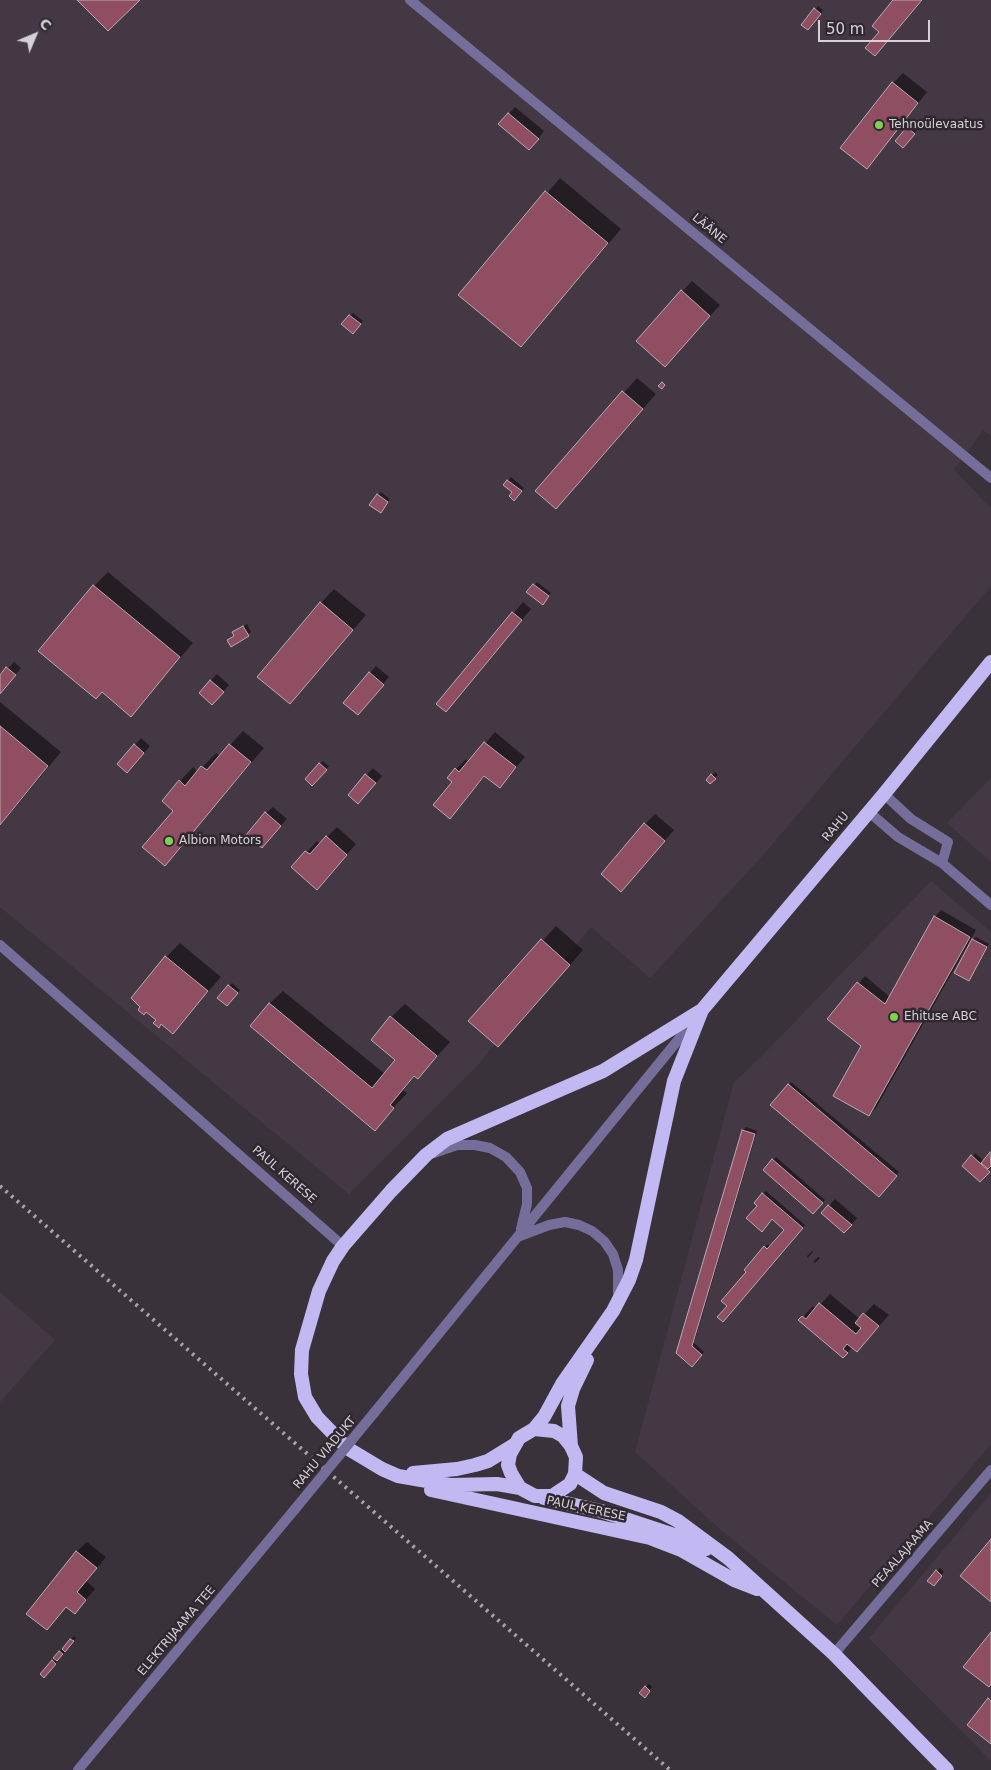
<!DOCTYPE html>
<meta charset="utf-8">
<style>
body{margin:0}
#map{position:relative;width:991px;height:1770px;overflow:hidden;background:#3a323a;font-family:"DejaVu Sans",sans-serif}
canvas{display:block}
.north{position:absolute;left:10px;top:10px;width:50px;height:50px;-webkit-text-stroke:4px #302830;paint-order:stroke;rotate:45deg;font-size:14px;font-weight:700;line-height:20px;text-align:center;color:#d6d1d6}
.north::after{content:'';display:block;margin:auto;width:18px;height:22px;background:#d6d1d6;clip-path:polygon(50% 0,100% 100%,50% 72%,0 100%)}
.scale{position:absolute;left:818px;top:20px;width:112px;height:22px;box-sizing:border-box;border:2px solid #d6d1d6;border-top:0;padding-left:6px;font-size:15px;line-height:18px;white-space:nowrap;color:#d6d1d6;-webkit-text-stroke:4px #302830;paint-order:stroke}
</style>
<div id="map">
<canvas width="991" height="1770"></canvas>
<div class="north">С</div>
<div class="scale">50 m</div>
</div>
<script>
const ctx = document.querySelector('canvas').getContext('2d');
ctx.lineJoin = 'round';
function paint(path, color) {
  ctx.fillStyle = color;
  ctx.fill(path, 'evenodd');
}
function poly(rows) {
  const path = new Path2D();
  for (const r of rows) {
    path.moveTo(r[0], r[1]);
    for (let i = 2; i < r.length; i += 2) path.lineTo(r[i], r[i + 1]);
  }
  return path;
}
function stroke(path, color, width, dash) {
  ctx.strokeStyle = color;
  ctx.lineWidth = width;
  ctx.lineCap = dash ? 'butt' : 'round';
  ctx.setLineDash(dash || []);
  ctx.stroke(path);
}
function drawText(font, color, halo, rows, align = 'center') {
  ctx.font = font + ' "DejaVu Sans",sans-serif';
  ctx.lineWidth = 5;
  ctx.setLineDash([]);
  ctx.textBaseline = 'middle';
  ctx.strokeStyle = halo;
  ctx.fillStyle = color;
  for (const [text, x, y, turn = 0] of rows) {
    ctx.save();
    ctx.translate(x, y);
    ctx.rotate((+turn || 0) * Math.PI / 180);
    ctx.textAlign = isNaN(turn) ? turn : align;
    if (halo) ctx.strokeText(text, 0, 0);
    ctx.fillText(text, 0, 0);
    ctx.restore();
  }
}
const built = poly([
 [0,0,991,0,991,436,983,430,954,470,991,508,991,586,765,853,650,978,591,927,477,1066,349,1194,0,907],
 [991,778,991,862,947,823],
 [931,881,991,932,991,1444,837,1625,721,1530,635,1452,734,1082,758,1060],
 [0,1292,55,1340,0,1402],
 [991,1493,991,1761,869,1638]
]);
const shadow = poly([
 [895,0,923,0,875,54,881,31],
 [818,6,823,10,811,26,803,24],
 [903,73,927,92,867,167,893,83],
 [515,107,544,131,536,142,509,114],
 [911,125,917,130,903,146,897,141],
 [560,178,621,229,521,346,460,295],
 [692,281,720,305,675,355,637,341],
 [353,313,363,321,356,329,343,324],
 [637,378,656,394,556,507,537,491],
 [511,477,524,488,517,496,505,484],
 [381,492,390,499,383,508,378,495],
 [108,572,193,643,131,715,103,691,94,586],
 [537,582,551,593,545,600,528,592],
 [334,589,366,615,290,703,321,603],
 [523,602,531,609,446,711,438,704],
 [247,624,251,632,232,645,229,640,235,635,236,630],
 [14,662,21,668,0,693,0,677],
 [376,666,389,677,364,707,370,673],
 [217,674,229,685,219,697,200,693],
 [0,702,61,752,0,826],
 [243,731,264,748,165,864,180,781,193,767,198,772,216,753,220,756],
 [495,732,525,757,500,786,486,775,450,817,456,769,466,759,469,762],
 [141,738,150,746,134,765,135,745],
 [323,761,329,766,312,784,307,779],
 [373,768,382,776,365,796,349,795],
 [715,772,718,775,710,782,708,780],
 [273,807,287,819,268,840,266,813],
 [655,814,674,830,631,880,645,824],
 [337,827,356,844,327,878,293,867,317,841,320,844],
 [941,910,976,930,876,1108,869,1115,863,1046,829,1019,865,976,890,997,935,917],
 [556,926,583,950,511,1032,470,1021],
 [976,937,989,944,969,979,973,940],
 [180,943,221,977,173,1032,147,1010,166,957],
 [232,983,240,990,227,1005,219,998],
 [283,991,385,1074,396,1060,391,1017,405,1004,450,1042,418,1077,416,1075,403,1090,407,1093,374,1129,269,1004],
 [791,1082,899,1172,881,1192,789,1085],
 [746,1127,757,1131,694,1343,704,1352,692,1365,677,1352,743,1130],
 [975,1153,984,1161,991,1153,991,1167,983,1178,964,1166],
 [776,1157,825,1200,813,1213,764,1170],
 [766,1191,805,1225,726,1318,729,1306,765,1247,768,1244,771,1247,786,1229,755,1203],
 [835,1199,857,1218,851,1225,829,1206],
 [812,1251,813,1252,808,1258,807,1256],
 [818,1257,820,1258,815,1263,813,1262],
 [830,1294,860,1319,874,1304,889,1315,857,1351,853,1347,843,1356,800,1320,813,1306,816,1309],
 [87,1542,106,1557,86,1581,95,1589,75,1612,67,1606,47,1629,76,1552],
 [940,1568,944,1572,936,1581,937,1571],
 [74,1636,76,1638,47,1674,52,1661],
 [649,1684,652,1687,645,1696,641,1693]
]);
const building = poly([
 [77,0,140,0,108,31,77,0],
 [893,0,922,0,875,56,865,48,879,32,872,26,893,0],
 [814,8,821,14,808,30,801,25,814,8],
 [892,82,918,103,867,169,840,148,892,82],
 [508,113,539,139,529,150,498,124,508,113],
 [907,127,915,134,903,148,895,141,907,127],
 [545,191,608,243,521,347,458,295,545,191],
 [681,290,710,316,665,367,636,341,681,290],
 [349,315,361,324,353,334,341,324,349,315],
 [662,382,665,385,662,389,658,386,662,382],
 [622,391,643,409,556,509,535,491,622,391],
 [507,480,522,491,514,501,509,496,512,492,503,485,507,480],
 [377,494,388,502,381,513,369,505,377,494],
 [533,584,549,596,543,605,526,592,533,584],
 [93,585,180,657,131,717,102,692,96,699,38,651,93,585],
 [320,602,353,630,290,704,257,677,320,602],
 [512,612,522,620,446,712,436,704,512,612],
 [243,626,249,636,231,647,227,640,234,636,232,632,243,626],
 [6,667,16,675,0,694,0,675,6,667],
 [369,672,384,685,358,715,343,703,369,672],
 [210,680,224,692,212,705,199,693,210,680],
 [0,726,48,766,0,825,0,726],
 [484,742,516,767,500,788,484,776,450,819,433,805,452,782,447,778,455,768,459,772,484,742],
 [134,744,144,753,127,773,117,764,134,744],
 [229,744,251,762,165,866,142,847,173,811,162,801,179,780,185,786,201,766,207,770,229,744],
 [319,763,327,770,312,786,305,779,319,763],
 [365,774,376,783,358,804,348,795,365,774],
 [711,774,716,779,710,784,706,780,711,774],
 [265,812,281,826,262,848,246,835,265,812],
 [644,823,665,841,621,892,601,874,644,823],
 [326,836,347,855,317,890,291,867,305,851,310,854,326,836],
 [934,916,970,937,869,1116,833,1096,861,1046,827,1019,857,982,885,1004,934,916],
 [541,939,570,965,498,1047,468,1021,541,939],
 [972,939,987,947,969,981,954,973,972,939],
 [165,956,208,991,173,1034,161,1024,159,1028,153,1023,156,1020,146,1012,144,1015,138,1010,140,1007,131,998,165,956],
 [228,985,238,993,227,1006,217,998,228,985],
 [269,1003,372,1088,395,1060,371,1040,390,1016,437,1056,418,1079,414,1076,390,1105,394,1108,375,1131,250,1026,269,1003],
 [788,1084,897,1176,879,1197,770,1105,788,1084],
 [742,1130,755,1134,692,1346,702,1355,692,1367,676,1353,742,1130],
 [990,1152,991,1166,988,1169,981,1163,990,1152],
 [971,1155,990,1172,980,1182,962,1166,971,1155],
 [772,1159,823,1203,813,1214,763,1170,772,1159],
 [762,1193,803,1228,723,1322,717,1317,727,1306,721,1301,746,1272,744,1270,764,1246,767,1249,784,1230,772,1219,762,1232,746,1218,757,1206,754,1203,762,1193],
 [828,1205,852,1225,844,1233,821,1213,828,1205],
 [819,1303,856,1334,861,1328,855,1323,863,1313,879,1326,857,1352,847,1344,843,1349,848,1353,843,1358,798,1320,802,1316,806,1319,819,1303],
 [991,1539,991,1602,960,1576,991,1539],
 [76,1551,97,1568,77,1592,86,1600,75,1614,66,1607,47,1630,26,1614,76,1551],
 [936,1570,942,1576,934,1586,927,1581,936,1570],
 [991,1632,991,1684,989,1687,963,1667,991,1632],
 [70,1639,74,1641,65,1652,62,1649,70,1639],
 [59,1651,63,1654,57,1661,53,1658,59,1651],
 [52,1660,56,1664,44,1678,40,1674,52,1660],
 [645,1686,650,1691,645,1698,639,1693,645,1686],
 [988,1698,991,1701,991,1744,967,1725,988,1698]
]);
const minor = poly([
 [410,0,991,478],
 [884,794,911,819,948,842,942,863],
 [869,812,898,837,942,863,991,905],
 [0,945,343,1246],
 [834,1654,991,1470]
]);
const tertiary = poly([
 [434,1153,457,1145,475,1145,490,1148,506,1157,520,1172,527,1188,527,1204,521,1229],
 [520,1236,549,1225,565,1222,579,1225,592,1231,604,1241,613,1254,618,1270,618,1298],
 [374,1413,696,1018],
 [78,1770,295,1509]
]);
const trunk = poly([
 [534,1429,554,1431,563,1436,571,1446,576,1457,575,1474,570,1484,552,1496,535,1496,520,1488,511,1473,508,1465,510,1454,519,1438,534,1429,544,1417,562,1384,613,1311,629,1280,636,1260,674,1081,702,1010],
 [571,1446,568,1406,573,1389,587,1360],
 [413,1473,457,1469,475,1465,488,1461,514,1445],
 [575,1474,604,1493,661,1512,678,1521,728,1558,834,1654,947,1770],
 [520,1488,497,1484,450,1485,398,1476,382,1469,347,1448,317,1417,305,1397,301,1374,302,1350,319,1291,333,1261,343,1246,391,1191,426,1155,447,1139,603,1071,702,1010,884,794,991,662],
 [431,1490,650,1538,681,1550,734,1580,757,1589],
 [544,1498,601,1511,692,1541,706,1549]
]);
const rail = poly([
 [0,1186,670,1770]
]);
const tertiaryBridge = poly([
 [295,1509,374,1413]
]);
const markers = [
 [879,125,5,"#80d052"],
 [169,841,5,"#80d052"],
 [894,1017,5,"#80d052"]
];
const poiNames = [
 ["Tehnoülevaatus",889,125],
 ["Albion Motors",179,841],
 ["Ehituse ABC",904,1017]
];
const streetNames = [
 ["LÄÄNE",709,229,39],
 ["RAHU",836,827,-50],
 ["PAUL KERESE",284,1175,41],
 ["RAHU VIADUKT",325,1453,-50],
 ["PAUL KERESE",586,1509,12],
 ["PEAALAJAAMA",903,1554,-49],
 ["ELEKTRIJAAMA TEE",177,1631,-50]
];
paint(built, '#453845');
paint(shadow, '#0007');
paint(building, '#904e63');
stroke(building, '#b9aaae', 1);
stroke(minor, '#766e9a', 10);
stroke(tertiary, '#766e9a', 10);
stroke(trunk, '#c2b8f2', 14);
stroke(rail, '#a9a3a9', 4, [2.5, 5]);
stroke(tertiaryBridge, '#766e9a', 10);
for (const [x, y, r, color] of markers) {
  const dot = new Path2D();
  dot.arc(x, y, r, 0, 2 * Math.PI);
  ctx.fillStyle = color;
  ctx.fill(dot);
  stroke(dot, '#302830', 2);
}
drawText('12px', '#d6d1d6', '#302830', poiNames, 'left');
drawText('12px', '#d6d1d6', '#302830', streetNames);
</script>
